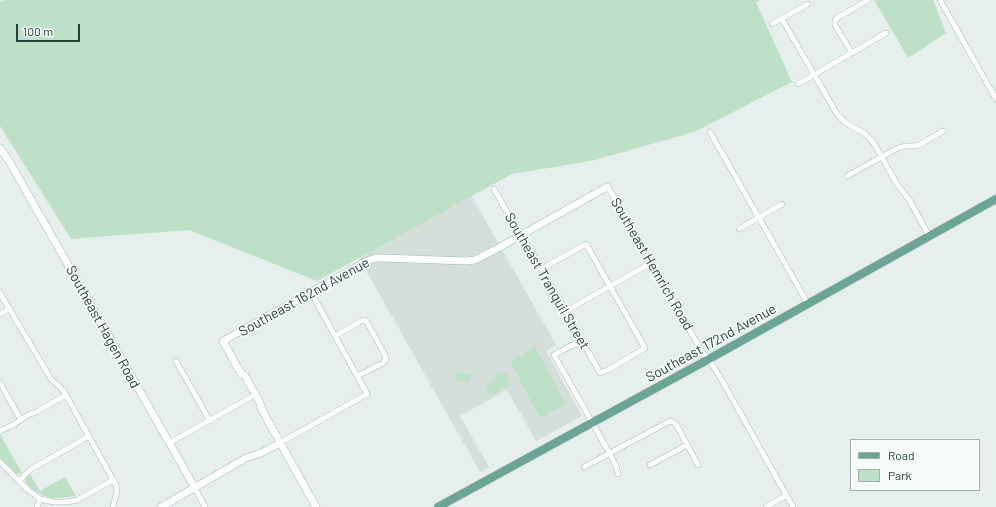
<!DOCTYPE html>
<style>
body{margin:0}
#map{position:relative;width:996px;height:507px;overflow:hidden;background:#e6efeb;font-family:Barlow,sans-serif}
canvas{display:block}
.legend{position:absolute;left:850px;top:439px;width:130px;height:52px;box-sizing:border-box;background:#f7fbf9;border:1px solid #a3b1ad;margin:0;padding:5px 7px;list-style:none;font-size:12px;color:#24423a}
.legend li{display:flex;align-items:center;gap:8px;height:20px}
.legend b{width:20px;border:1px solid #a3b1ad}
.scale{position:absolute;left:16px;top:24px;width:64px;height:18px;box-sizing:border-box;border:2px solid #24423a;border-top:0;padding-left:5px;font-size:12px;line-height:14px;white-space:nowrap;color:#24423a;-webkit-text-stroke:3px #f7fbf9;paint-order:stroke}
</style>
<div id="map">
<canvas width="996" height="507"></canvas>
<ul class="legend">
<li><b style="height:5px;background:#6aa596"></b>Road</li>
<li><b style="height:11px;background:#bfe0c8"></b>Park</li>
</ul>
<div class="scale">100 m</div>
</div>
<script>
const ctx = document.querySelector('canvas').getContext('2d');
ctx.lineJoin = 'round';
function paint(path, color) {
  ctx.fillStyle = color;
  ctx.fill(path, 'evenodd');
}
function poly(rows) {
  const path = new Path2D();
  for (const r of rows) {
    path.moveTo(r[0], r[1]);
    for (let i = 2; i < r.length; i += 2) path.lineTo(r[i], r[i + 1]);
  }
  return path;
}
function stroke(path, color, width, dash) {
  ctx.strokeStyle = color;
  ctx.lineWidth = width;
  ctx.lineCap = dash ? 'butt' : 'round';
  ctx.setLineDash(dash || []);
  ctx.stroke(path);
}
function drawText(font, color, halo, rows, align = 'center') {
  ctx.font = font + ' Barlow,sans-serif';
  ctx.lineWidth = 3;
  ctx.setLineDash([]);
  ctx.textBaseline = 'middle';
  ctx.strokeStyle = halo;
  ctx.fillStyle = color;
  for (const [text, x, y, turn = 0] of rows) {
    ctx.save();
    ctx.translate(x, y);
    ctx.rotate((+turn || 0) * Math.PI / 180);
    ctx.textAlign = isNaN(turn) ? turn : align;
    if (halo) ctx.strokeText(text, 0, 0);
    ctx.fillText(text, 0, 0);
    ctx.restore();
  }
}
const built = poly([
 [471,195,556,345,546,351,581,414,580,417,536,441,507,390,460,416,489,467,480,472,359,258]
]);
const green = poly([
 [6,0,760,0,756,2,792,82,694,132,591,161,512,174,317,281,189,230,71,239,0,126,0,1],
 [874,0,933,0,946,33,908,58],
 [535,347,566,404,540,418,510,361],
 [501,371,504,372,506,374,509,382,509,386,507,387,493,395,489,394,487,391,487,385,491,383,494,380,496,375,496,372],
 [456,373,471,374,470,382,456,381],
 [0,434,22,473,21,474,16,474,0,458],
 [29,473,40,491,65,477,76,496,60,498,51,498,40,494,35,491,26,483,25,478]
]);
const street = poly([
 [940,0,996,99],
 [782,19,837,114,846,123,864,133,873,142,897,184,910,201,929,236],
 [772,24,808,4],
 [852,53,835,25,835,21,837,18,868,0],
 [798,84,886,33],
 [710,132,808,304],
 [847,176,896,149,905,146,914,146,919,145,943,131],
 [607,187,613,195,702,352,709,359,724,384,793,507],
 [494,189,511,219,517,227,541,269,566,311,600,373,608,370,645,348,586,244,541,269],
 [739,229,782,204],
 [0,293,51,379,62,389,66,395,116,485,117,491,113,507],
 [566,311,651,263],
 [0,314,9,309],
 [335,336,361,321,365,320,368,324,385,355,386,359,383,363,357,376],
 [582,340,554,355,610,454,616,466,618,474],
 [176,361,210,421],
 [0,383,21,420],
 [0,431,13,425,28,415,36,412,66,395],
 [169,443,251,397],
 [280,443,367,394,311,292],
 [0,462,28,490,35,495,40,499,54,502,67,502,77,500,113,480],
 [650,465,687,445],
 [584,467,670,421,673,422,677,426,698,465],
 [19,481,30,470,89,436],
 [195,488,205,507],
 [37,507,40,499],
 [766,507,787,495]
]);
const secondary = poly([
 [0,148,9,161,195,488],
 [161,507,246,458,261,453,280,443],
 [316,507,262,410,260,403,245,376,240,372,223,341,367,261,376,258,382,258,467,261,475,260,500,247,607,187]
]);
const primary = poly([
 [438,507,599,419,709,359,996,199]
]);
const streetNames = [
 ["Southeast Hemrich Road",652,264,60],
 ["Southeast Tranquil Street",547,281,60],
 ["Southeast 162nd Avenue",304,297,-29],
 ["Southeast Hagen Road",103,327,61],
 ["Southeast 172nd Avenue",711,343,-29]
];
paint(built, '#d4dfda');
paint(green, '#bfe0c8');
stroke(street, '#a8b8b2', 6);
stroke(secondary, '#a4bbb3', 8);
stroke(primary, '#c2cac8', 9);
stroke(street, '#fff', 5);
stroke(secondary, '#fff', 7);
stroke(primary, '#6aa596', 8);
drawText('14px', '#24423a', '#f7fbf9', streetNames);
</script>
